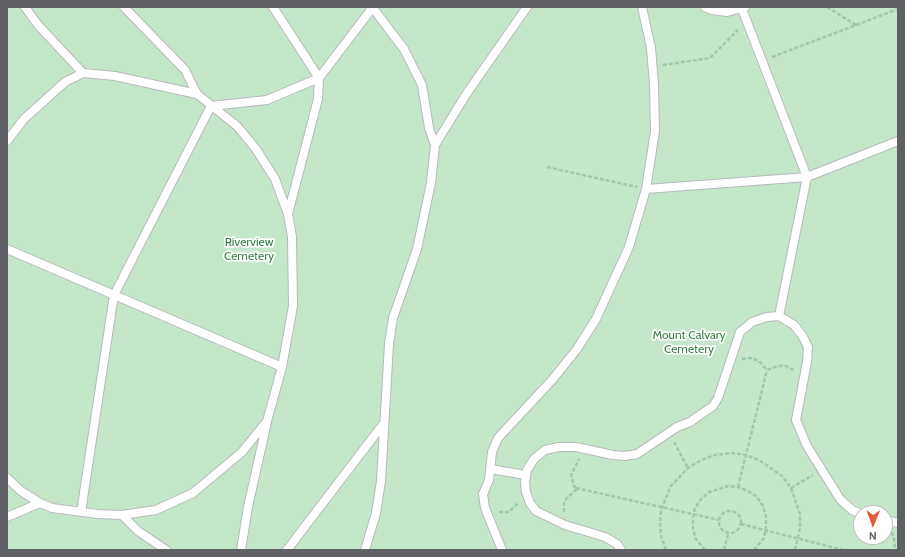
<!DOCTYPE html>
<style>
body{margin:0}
#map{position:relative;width:905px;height:557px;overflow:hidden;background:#f0efe7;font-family:Cabin,sans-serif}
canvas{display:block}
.frame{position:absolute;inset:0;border:8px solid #5f6167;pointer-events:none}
.north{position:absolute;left:853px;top:505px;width:40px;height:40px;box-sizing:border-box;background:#fff;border:1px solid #bfc0c2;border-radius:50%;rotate:181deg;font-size:11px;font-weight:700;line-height:16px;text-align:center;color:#5f6167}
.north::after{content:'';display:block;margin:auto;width:14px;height:18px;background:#e65a38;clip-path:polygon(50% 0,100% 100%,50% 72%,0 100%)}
</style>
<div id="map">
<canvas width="905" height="557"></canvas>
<div class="frame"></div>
<div class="north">N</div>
</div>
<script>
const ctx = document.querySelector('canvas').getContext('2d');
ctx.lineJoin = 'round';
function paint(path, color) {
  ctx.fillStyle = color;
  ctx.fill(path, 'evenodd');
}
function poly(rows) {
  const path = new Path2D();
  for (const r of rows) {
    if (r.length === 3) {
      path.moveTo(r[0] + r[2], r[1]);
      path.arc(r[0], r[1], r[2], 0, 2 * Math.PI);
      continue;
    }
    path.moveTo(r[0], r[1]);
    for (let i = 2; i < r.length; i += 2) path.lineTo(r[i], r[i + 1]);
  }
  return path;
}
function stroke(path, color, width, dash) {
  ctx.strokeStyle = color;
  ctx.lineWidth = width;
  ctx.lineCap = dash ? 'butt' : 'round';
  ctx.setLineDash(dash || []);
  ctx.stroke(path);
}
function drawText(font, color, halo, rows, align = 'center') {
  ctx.font = font + ' Cabin,sans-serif';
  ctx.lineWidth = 3.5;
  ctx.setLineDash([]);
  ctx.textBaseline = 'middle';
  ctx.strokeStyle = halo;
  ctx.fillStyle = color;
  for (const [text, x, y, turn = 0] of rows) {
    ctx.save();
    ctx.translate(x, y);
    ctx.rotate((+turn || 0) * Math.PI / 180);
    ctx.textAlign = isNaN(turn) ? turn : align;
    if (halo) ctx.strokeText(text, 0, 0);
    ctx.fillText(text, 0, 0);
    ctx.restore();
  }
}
const green = poly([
 [7,7,898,7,898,550,7,550],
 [861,513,885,513,885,537,861,537]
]);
const path = poly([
 [827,7,856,25],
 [772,57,898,9],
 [663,65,710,58,738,30],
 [547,167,637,187],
 [742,359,751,358,759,361,767,370,778,366,786,366,795,371],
 [674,442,688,468],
 [738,487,767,370],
 [576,488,719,520],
 [791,488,813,475],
 [730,522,11],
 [499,512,509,512,519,502],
 [564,512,564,503,566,499,577,489,574,486,571,475,579,459],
 [741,524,843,550],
 [892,532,895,543,894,550],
 [666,550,661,536,660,523,661,510,671,486,688,468,701,460,715,455,731,453,746,455,759,460,782,476,791,488,800,514,800,528,795,550],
 [705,550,696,539,693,529,693,517,695,508,701,499,709,492,728,486,738,487,748,491,757,497,763,506,766,517,766,528,764,538,754,550],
 [724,550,728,534]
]);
const lane = poly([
 [25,7,38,25,83,73],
 [124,7,185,70,197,94],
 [705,7,712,10,727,12,745,7],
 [742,9,807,177,779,316],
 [7,141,24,119,65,82,83,73,115,76,197,94,237,126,256,149,275,179,288,214,292,237,293,306,282,367],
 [435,145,467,93,527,7],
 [646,189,807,177,898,141],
 [288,214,318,99,319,78,373,7],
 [7,249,282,367,267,421,242,452,193,493,156,510,122,515,98,514,52,508,40,503,21,491,7,478],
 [490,469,526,475],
 [81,512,114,295,211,106,267,100,319,78,273,7],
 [122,515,138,531,166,550],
 [7,517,40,503],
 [885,520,898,523],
 [241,550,248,507,267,422],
 [287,550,384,423],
 [365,550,376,513,381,481,389,344,393,318,417,249,431,183,435,145,429,128,422,85,404,49,372,7],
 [502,550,485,508,483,494,489,480,492,452,498,438,552,380,577,349,596,319,629,247,646,189,655,131,654,84,651,48,642,7],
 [621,550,617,544,605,537,565,525,536,511,530,503,526,492,525,482,527,470,534,459,545,450,559,447,576,447,613,455,625,456,637,454,677,427,690,422,713,406,718,398,740,332,752,322,767,317,779,316,794,325,802,335,808,347,807,362,796,420,807,446,840,499,852,510,861,514]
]);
const parkNames = [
 ["Riverview",249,242],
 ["Cemetery",249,256],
 ["Mount Calvary",689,335],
 ["Cemetery",689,349]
];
paint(green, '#c5e7c9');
stroke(lane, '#b7b9bd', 10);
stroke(path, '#9ec7ae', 2.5, [4, 2]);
stroke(lane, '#fff', 8);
drawText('12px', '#388544', '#fff', parkNames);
</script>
